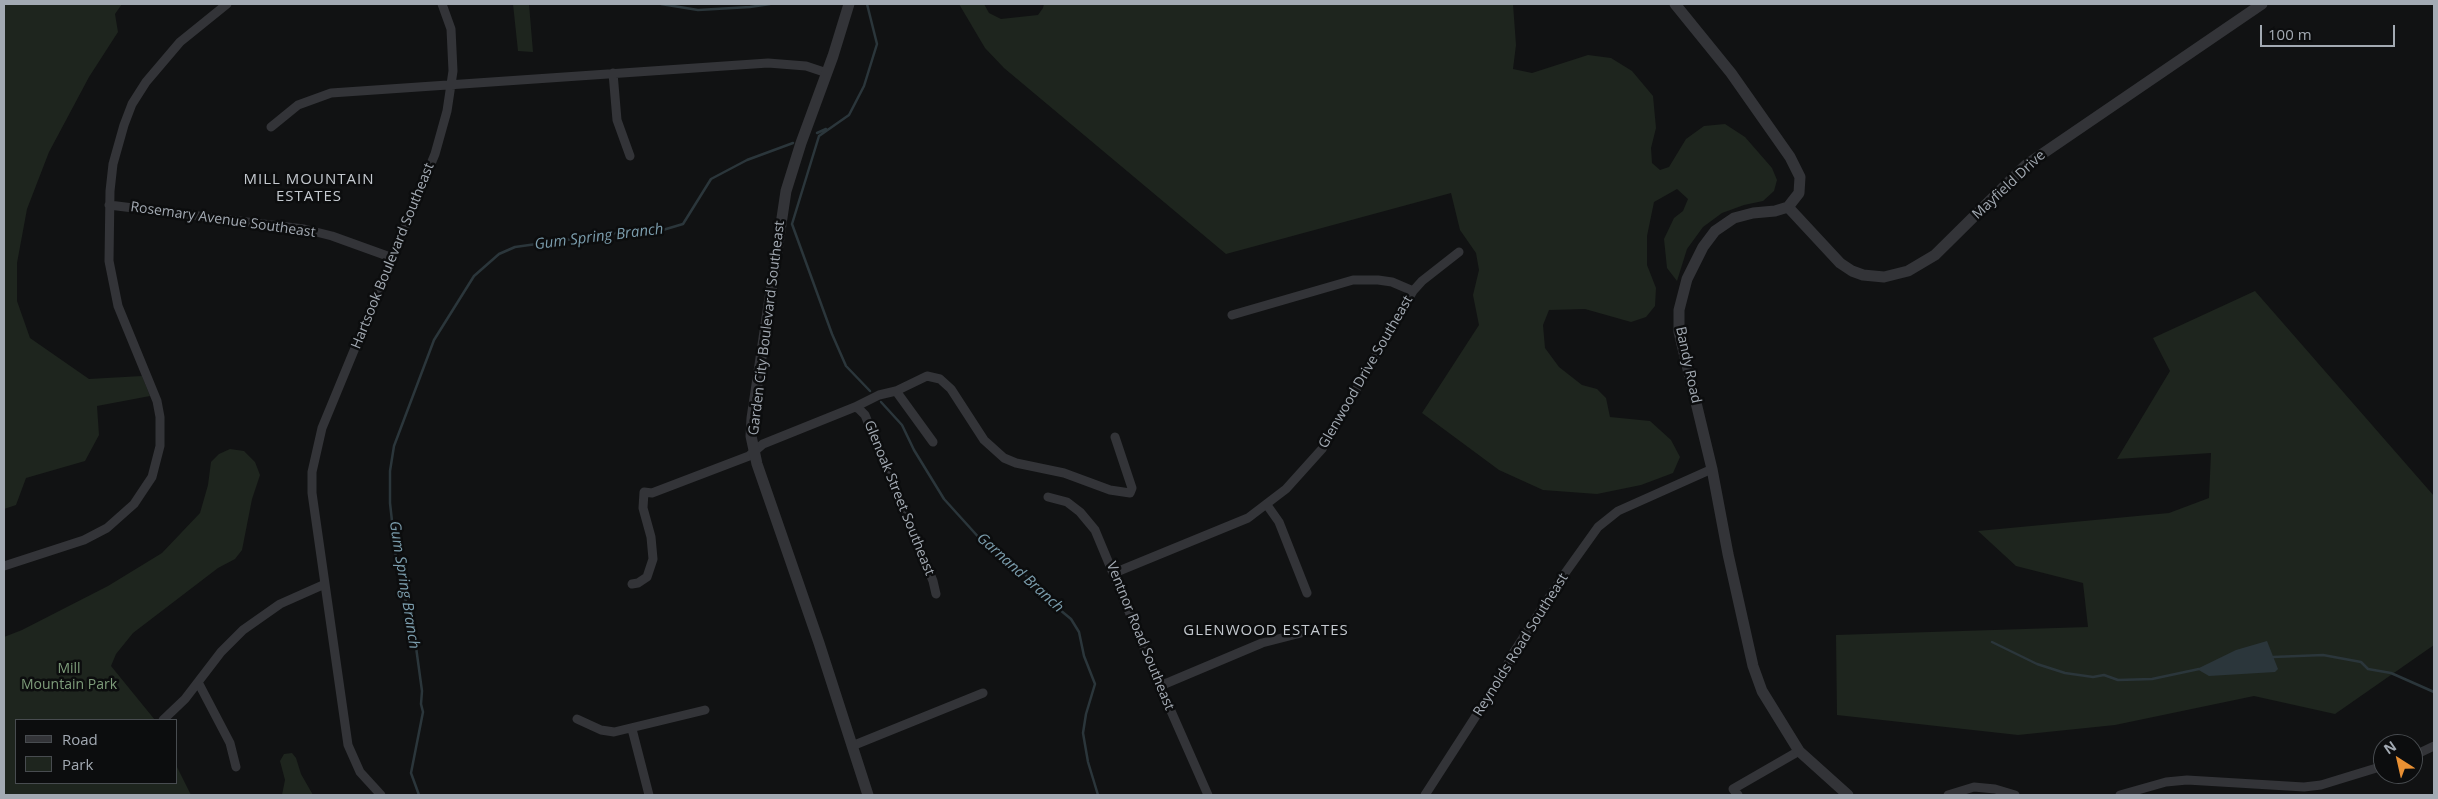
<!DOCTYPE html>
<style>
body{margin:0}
#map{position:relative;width:2438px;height:799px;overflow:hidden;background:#111213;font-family:"Open Sans",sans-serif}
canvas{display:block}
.frame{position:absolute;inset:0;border:5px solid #a3aab3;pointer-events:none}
.legend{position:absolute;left:15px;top:719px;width:162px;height:65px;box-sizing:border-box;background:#0c0d0e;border:1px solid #484c50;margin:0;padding:6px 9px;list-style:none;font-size:15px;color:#a3aab3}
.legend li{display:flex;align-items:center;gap:10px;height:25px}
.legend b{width:25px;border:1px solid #484c50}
.north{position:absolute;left:2373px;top:734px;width:50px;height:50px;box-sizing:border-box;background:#0c0d0e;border:1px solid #484c50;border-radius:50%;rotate:325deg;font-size:14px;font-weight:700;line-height:20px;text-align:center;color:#a3aab3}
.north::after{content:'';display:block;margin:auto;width:18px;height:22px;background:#e99033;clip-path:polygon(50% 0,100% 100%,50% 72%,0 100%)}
.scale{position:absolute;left:2260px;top:25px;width:135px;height:22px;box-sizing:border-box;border:2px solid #a3aab3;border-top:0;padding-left:6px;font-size:15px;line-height:18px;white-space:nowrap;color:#a3aab3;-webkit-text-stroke:4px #0c0d0e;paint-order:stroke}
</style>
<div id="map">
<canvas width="2438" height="799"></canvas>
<div class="frame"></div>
<ul class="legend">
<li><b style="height:6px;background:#333438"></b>Road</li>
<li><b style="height:14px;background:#1e251e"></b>Park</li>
</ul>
<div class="north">N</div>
<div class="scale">100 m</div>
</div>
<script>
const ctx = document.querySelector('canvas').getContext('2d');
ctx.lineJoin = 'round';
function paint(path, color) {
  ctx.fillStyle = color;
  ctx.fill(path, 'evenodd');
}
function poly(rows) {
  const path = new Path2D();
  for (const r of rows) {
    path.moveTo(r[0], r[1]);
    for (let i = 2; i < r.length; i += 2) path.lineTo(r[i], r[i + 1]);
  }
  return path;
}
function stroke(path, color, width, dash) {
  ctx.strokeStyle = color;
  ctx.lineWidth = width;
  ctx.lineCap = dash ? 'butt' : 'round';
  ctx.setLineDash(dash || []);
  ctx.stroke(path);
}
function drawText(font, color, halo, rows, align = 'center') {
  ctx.font = font + ' "Open Sans",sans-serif';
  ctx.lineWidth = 5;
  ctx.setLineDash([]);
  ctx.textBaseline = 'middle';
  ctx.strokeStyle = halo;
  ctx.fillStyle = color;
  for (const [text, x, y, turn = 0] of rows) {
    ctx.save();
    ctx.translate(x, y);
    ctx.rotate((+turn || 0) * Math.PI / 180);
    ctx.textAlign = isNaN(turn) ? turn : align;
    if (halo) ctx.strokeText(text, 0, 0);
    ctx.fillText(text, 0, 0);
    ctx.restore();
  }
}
const green = poly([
 [4,4,122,4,115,14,118,32,89,77,49,152,27,209,17,263,17,301,30,338,89,379,142,376,150,396,97,406,99,435,85,461,26,478,16,505,4,509],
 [513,4,529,4,533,52,518,51],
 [959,4,984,4,989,13,1001,19,1038,15,1043,8,1044,4,1513,4,1516,45,1513,69,1532,73,1588,55,1611,58,1632,71,1653,96,1656,128,1651,148,1652,163,1660,170,1669,167,1686,139,1704,126,1725,124,1745,137,1772,168,1777,180,1774,191,1763,201,1744,205,1722,213,1703,227,1687,249,1677,281,1667,268,1664,239,1674,218,1683,211,1688,199,1677,189,1654,202,1647,236,1647,265,1656,288,1655,306,1646,317,1631,322,1585,309,1549,310,1543,325,1545,348,1559,367,1582,385,1597,389,1606,398,1610,417,1650,421,1671,440,1680,457,1673,473,1641,485,1597,494,1543,490,1499,470,1422,413,1479,325,1473,295,1479,270,1476,253,1460,230,1451,193,1226,254,1004,68,985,48],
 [2255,291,2434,496,2434,645,2335,714,2254,696,2115,725,2018,735,1837,715,1836,635,2088,627,2083,583,2016,566,1978,531,2169,513,2209,498,2211,453,2117,459,2170,371,2153,338],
 [230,449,244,451,255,462,260,475,252,499,242,550,235,559,218,568,133,633,116,654,111,666,155,720,16,720,16,783,176,783,176,765,191,795,4,795,4,637,22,630,108,586,162,553,200,513,208,485,211,462,219,454],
 [292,753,296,758,301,774,313,795,282,795,285,780,280,761,284,754]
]);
const water = poly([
 [2267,641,2278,669,2275,672,2209,676,2197,669,2236,650]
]);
const stream = poly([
 [661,4,698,10,750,7,770,4],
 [867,4,877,44,864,86,849,115,819,136,792,224,832,334,846,366,870,391],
 [817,133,826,129],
 [881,402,902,425,914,450,944,499,982,541,1024,573,1042,595,1071,619,1079,632,1084,656,1095,684,1086,714,1083,733,1088,762,1098,795],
 [1992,642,2037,664,2065,673,2093,677,2104,675,2118,680,2152,679,2199,669],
 [2273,657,2323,655,2361,662,2368,669,2391,673,2434,692],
 [419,795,411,773,423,712,421,704,422,691,416,647,396,557,390,503,390,471,394,446,434,340,474,276,499,254,515,247,630,231,656,232,683,224,711,179,747,160,793,143]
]);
const minor = poly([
 [613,73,617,120,630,156],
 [271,127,298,105,331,93,768,63,806,66,827,73],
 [109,205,304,229,332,236,393,258],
 [1232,315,1353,280,1378,280,1392,282,1413,291],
 [896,391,933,442],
 [855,407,859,409,865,415,933,581,936,594],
 [1048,497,1067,502,1080,512,1095,530,1160,686,1208,795],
 [1267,505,1279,522,1307,593],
 [4,566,84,540,107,528,134,504,152,477,160,446,160,417,157,401,118,306,109,261,110,191,113,164,124,125,132,104,146,82,180,42,227,4],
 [1114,573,1248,518,1286,489,1322,449,1413,291,1422,281,1459,252],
 [632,584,638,583,647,577,653,559,651,537,643,508,644,492,652,493,749,456,763,444,855,407,879,395,896,391,927,376,940,379,951,389,984,440,1004,458,1016,463,1064,473,1110,490,1130,493,1132,488,1115,437],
 [198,682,230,743,236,767],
 [1160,686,1262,643,1301,633],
 [577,719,601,730,614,732,705,710],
 [163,720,185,699,221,652,243,630,280,604,325,584],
 [632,729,649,795],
 [852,746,983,693],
 [2413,756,2434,746],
 [381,795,360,772,348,745,312,493,312,472,322,428,435,154,447,111,453,71,451,29,442,4],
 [1425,795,1503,674,1512,655,1563,576,1598,527,1618,511,1712,469],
 [1738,795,1733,789,1799,751],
 [1948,795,1974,787,1995,789,2015,795],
 [2120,795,2166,782,2187,780,2304,787,2321,785,2383,766]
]);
const tertiary = poly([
 [849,4,833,56,801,143,786,191,752,418,751,436,757,464,819,643,868,795],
 [1675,4,1731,73,1790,157,1800,177,1799,193,1788,207,1775,211,1753,213,1734,218,1715,231,1703,247,1687,279,1679,310,1679,332,1712,469,1728,554,1753,666,1762,691,1799,751,1848,795],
 [1788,207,1840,263,1852,271,1863,275,1884,277,1908,271,1935,255,2026,165,2262,4]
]);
const streetNames = [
 ["Mayfield Drive",2009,185,-43],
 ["Rosemary Avenue Southeast",223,220,8],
 ["Hartsook Boulevard Southeast",393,256,-68],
 ["Garden City Boulevard Southeast",767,328,-83],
 ["Bandy Road",1688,365,78],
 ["Glenwood Drive Southeast",1366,372,-60],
 ["Glenoak Street Southeast",899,498,68],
 ["Ventnor Road Southeast",1140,636,68],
 ["Reynolds Road Southeast",1521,645,-58]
];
const parkNames = [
 ["Mill",69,669],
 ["Mountain Park",69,685]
];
const neighbourhoodNames = [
 ["MILL MOUNTAIN",309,180],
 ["ESTATES",309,197],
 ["GLENWOOD ESTATES",1266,631]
];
const waterNames = [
 ["Gum Spring Branch",599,237,-7],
 ["Garnand Branch",1020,573,42],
 ["Gum Spring Branch",404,585,81]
];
paint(green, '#1e251e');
paint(water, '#2b363b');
stroke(stream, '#2b363b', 2.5);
stroke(minor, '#333438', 9);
stroke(tertiary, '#333438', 11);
drawText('14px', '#a3aab3', '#0c0d0e', streetNames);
drawText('14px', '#7e9d7b', '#0c0d0e', parkNames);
ctx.letterSpacing = '1px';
drawText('15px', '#c4c9cf', '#0c0d0e', neighbourhoodNames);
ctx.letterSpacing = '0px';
drawText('italic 15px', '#7b9dad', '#0c0d0e', waterNames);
</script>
